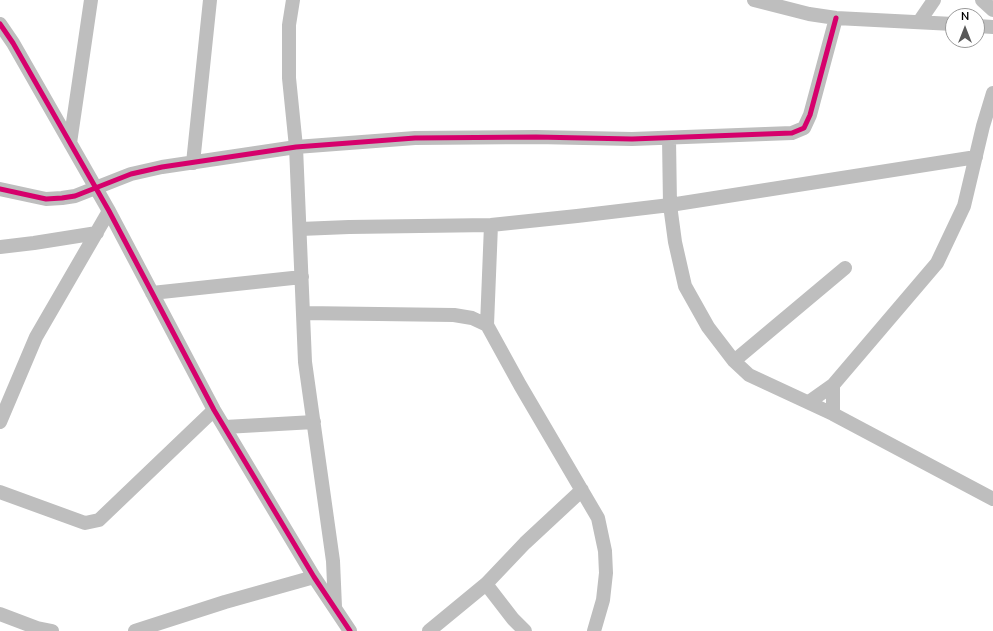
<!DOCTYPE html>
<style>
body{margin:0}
#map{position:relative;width:993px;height:631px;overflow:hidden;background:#fff;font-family:"Nunito Sans",sans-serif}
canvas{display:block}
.north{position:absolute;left:945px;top:8px;width:40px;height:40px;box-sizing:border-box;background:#fff;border:1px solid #999;border-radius:50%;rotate:0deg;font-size:11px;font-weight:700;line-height:16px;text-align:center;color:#000}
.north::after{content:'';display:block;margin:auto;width:14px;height:18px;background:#595959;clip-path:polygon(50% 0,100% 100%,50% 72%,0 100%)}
</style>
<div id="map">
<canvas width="993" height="631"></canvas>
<div class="north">N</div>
</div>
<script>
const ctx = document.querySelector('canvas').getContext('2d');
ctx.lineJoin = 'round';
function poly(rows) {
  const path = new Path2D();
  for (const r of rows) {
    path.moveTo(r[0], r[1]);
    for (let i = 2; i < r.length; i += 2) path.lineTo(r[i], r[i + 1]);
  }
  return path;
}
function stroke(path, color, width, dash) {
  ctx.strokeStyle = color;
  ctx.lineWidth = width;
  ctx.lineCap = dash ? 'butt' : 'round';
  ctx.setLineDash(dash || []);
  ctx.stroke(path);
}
const street = poly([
 [293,0,289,25,289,78,296,147,305,362,333,561,335,607],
 [754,0,809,14,836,18,953,24],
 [982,0,993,10],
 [919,22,934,0],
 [0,24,13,43,109,211,214,410,314,577,350,631],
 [977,26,993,27],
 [669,138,670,205,675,242,685,286,708,327,734,361,749,375,833,414,993,499],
 [70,143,91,0],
 [193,163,210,0],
 [0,189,46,199,62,198,75,196,131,174,162,167,296,147,415,138,536,137,632,139,792,133,804,128,810,115,836,18],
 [300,229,349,227,491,225,577,216,670,205,976,157],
 [0,247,34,243,97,233],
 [152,293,302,277],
 [303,313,454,315,472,318,487,325,520,385,598,518,605,551,606,573,603,600,594,631],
 [487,325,491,225],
 [734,361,845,268],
 [833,385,833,414],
 [809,402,833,385,937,263,964,206,983,126,993,93],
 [0,422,36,337,109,211],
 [225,427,314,422],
 [0,492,85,523,99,520,214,410],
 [486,584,513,619,525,631],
 [0,614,37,628,52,631],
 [135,631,225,602,314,577],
 [429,631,486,584,525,543,582,490]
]);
const cycleway = poly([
 [0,24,13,43,109,211,214,410,314,577,350,631],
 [0,189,46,199,62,198,75,196,131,174,162,167,296,147,415,138,536,137,632,139,792,133,804,128,810,115,836,18]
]);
stroke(street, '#bebebe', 14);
stroke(cycleway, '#d6006c', 5);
</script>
